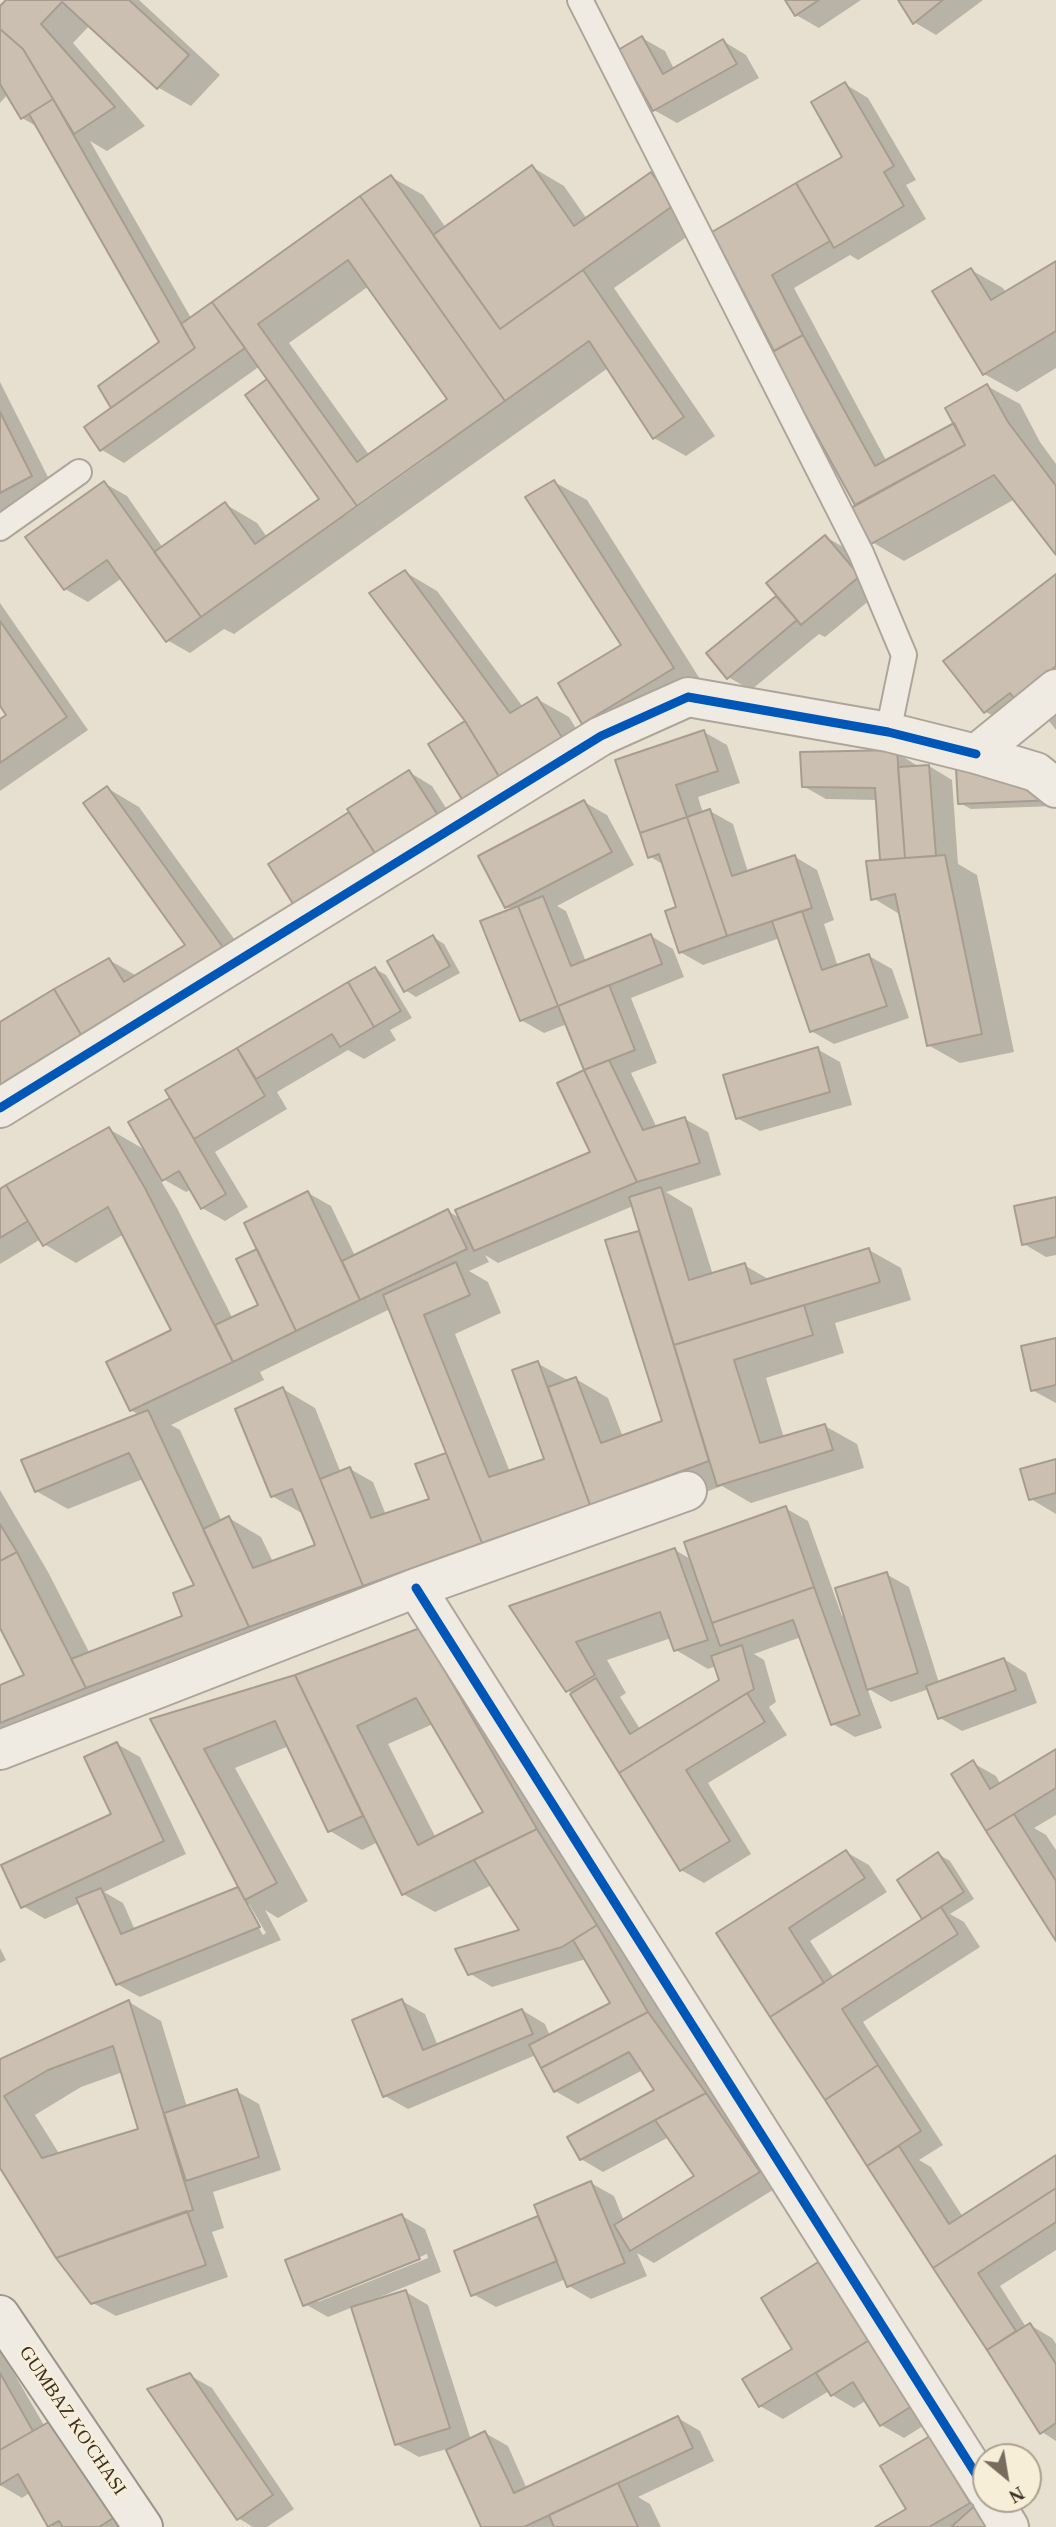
<!DOCTYPE html>
<style>
body{margin:0}
#map{position:relative;width:1056px;height:2527px;overflow:hidden;background:#e7e0d1;font-family:Georgia,serif}
canvas{display:block}
.north{position:absolute;left:972px;top:2443px;width:70px;height:70px;box-sizing:border-box;background:#f7eed8;border:2px solid #ada18e;border-radius:50%;rotate:150deg;font-size:19px;font-weight:700;line-height:28px;text-align:center;color:#3d2e20}
.north::after{content:'';display:block;margin:auto;width:24px;height:32px;background:#786c5e;clip-path:polygon(50% 0,100% 100%,50% 72%,0 100%)}
</style>
<div id="map">
<canvas width="1056" height="2527"></canvas>
<div class="north">N</div>
</div>
<script>
const ctx = document.querySelector('canvas').getContext('2d');
ctx.lineJoin = 'round';
function paint(path, color) {
  ctx.fillStyle = color;
  ctx.fill(path, 'evenodd');
}
function poly(rows) {
  const path = new Path2D();
  for (const r of rows) {
    path.moveTo(r[0], r[1]);
    for (let i = 2; i < r.length; i += 2) path.lineTo(r[i], r[i + 1]);
  }
  return path;
}
function stroke(path, color, width, dash) {
  ctx.strokeStyle = color;
  ctx.lineWidth = width;
  ctx.lineCap = dash ? 'butt' : 'round';
  ctx.setLineDash(dash || []);
  ctx.stroke(path);
}
function drawText(font, color, halo, rows, align = 'center') {
  ctx.font = font + ' Georgia,serif';
  ctx.lineWidth = 5;
  ctx.setLineDash([]);
  ctx.textBaseline = 'middle';
  ctx.strokeStyle = halo;
  ctx.fillStyle = color;
  for (const [text, x, y, turn = 0] of rows) {
    ctx.save();
    ctx.translate(x, y);
    ctx.rotate((+turn || 0) * Math.PI / 180);
    ctx.textAlign = isNaN(turn) ? turn : align;
    if (halo) ctx.strokeText(text, 0, 0);
    ctx.fillText(text, 0, 0);
    ctx.restore();
  }
}
const shadow = poly([
 [8,0,139,0,220,75,191,106,159,88,90,25,73,43,145,126,107,151,90,141,191,318,391,177,423,195,446,228,532,167,564,186,587,219,651,174,683,193,705,224,614,288,715,436,686,456,654,438,608,368,234,634,224,629,190,653,167,640,122,578,88,602,65,589,104,483,127,496,163,548,225,504,257,523,267,537,321,499,270,380,260,366,124,463,102,450,113,409,161,343,38,127,22,118,8,94,0,103,0,9],
 [369,286,449,400,370,456,289,343],
 [426,455,428,457,346,515,346,511],
 [787,0,861,0,819,28,796,15],
 [900,0,983,0,936,35,914,22],
 [642,38,665,51,674,69,723,41,746,55,759,78,677,123,654,110],
 [845,84,868,98,916,180,906,185,926,219,858,260,850,255,794,288,887,462,956,424,987,386,1020,404,1040,442,1056,464,1056,551,1015,499,904,561,872,542,859,505,715,232,845,158],
 [1056,263,1056,368,1017,392,984,374,971,270,1003,288,1006,293],
 [0,382,54,489,0,517],
 [554,482,587,500,705,687,615,741,583,722,624,646],
 [826,537,848,550,882,590,825,637,819,634,751,690,728,677,708,653,778,596],
 [405,572,437,591,523,707,537,699,569,717,594,758,467,722],
 [1056,577,1056,708,1018,730,986,712],
 [0,603,88,730,0,791,0,722,9,715,0,702],
 [1056,715,1056,730,1049,721],
 [704,732,727,745,740,783,698,797,703,813,710,811,733,824,748,872,795,857,817,870,834,920,824,924,838,967,869,956,892,969,909,1018,834,1044,811,1031,780,938,703,965,680,952,678,908,664,865,649,856,617,761],
 [896,752,919,767,929,766,952,780,958,864,977,875,1014,1052,960,1063,928,1045,901,915,873,898,882,861,877,800,826,799,803,786],
 [958,771,1056,806,971,809,960,803],
 [409,772,432,786,460,830,296,906],
 [107,788,139,807,258,972,116,1056,0,1024,109,960,137,976,188,946],
 [584,802,607,815,634,865,557,906,566,911,586,962,651,936,673,949,684,977,631,998,657,1063,631,1073,657,1128,685,1119,708,1132,721,1175,666,1192,692,1208,713,1275,744,1265,770,1280,869,1250,901,1268,911,1300,835,1323,844,1353,766,1378,784,1438,825,1426,857,1444,864,1468,751,1503,722,1486,0,1754,0,1686,26,1676,3,1629,0,1630,0,1490,48,1572,90,1654,184,1617,196,1586,143,1479,68,1509,36,1491,139,1415,131,1410,174,1331,124,1234,76,1263,44,1244,41,1239,0,1264,0,1191,109,1129,147,1151,173,1099,168,1090,375,969,386,975,412,1018,390,1030,396,1040,364,1059,348,1050,277,1092,287,1109,215,1152,248,1207,225,1221,202,1208,192,1189,186,1192,158,1176,177,1208,233,1319,260,1305,259,1250,308,1193,331,1206,355,1256,448,1211,461,1219,592,1152,586,1071,567,1024,544,1033,521,1020,512,910,507,907,480,856],
 [633,1206,641,1232,608,1241,664,1422,623,1437,608,1398,576,1379,569,1381,537,1363,546,1460,510,1472,455,1334,501,1313,488,1282,469,1271,489,1262,485,1255,498,1263],
 [390,1309,448,1454,417,1465,431,1500,386,1515,373,1482,350,1469,341,1473,315,1408,283,1389,272,1496,305,1515,318,1546,273,1562,261,1537,229,1518,222,1522,180,1430,171,1425,264,1380,260,1372],
 [433,937,444,944,460,973,416,997,405,990],
 [817,1049,840,1062,852,1105,760,1131,737,1118],
 [1056,1199,1056,1255,1046,1257,1024,1244],
 [1056,1339,1056,1403,1032,1390],
 [1056,1461,1056,1514,1031,1499],
 [785,1508,808,1521,842,1616,886,1574,909,1587,939,1683,1004,1659,1026,1673,1037,1703,962,1731,940,1718,929,1689,891,1702,867,1688,882,1728,855,1737,833,1724,801,1637,754,1654,764,1660,776,1702,769,1707,787,1735,708,1783,751,1854,704,1883,681,1870,572,1693,568,1691,512,1607,675,1550,692,1560],
 [671,1638,676,1650,708,1669,716,1666,721,1680,640,1729,620,1697,626,1693,607,1660],
 [420,1630,781,2185,654,2263,637,2253,647,2276,591,2299,569,2286,566,2279,496,2307,473,2294,456,2252,541,2217,591,2183,614,2196,624,2221,697,2177,669,2137,603,2172,581,2159,657,2090,643,2070,578,2104,555,2091,536,2055,408,2109,385,2096,402,2001,425,2014,438,2046,522,2010,545,2024,550,2036,612,2004,586,1959,492,1987,469,1973,522,1931,492,1885,435,1912,403,1894,378,1842,362,1850,330,1831,289,1746,235,1768,308,1901,278,1918,265,1910,281,1940,140,1997,117,1984,80,1903,45,1919,23,1906,113,1814,117,1744,140,1757,186,1854,104,1892,123,1903,135,1930,237,1889,242,1892,153,1720,296,1676],
 [433,1724,486,1813,436,1838,388,1744],
 [245,1904,249,1904,266,1933,263,1935],
 [1056,1751,1056,1815,1034,1828,1046,1835,1056,1850,1056,1938,953,1775,973,1763,996,1776,1001,1785],
 [846,1852,869,1865,887,1892,810,1941,834,1978,926,1919,923,1918,938,1854,950,1861,974,1899,950,1914,964,1922,980,1947,863,2022,943,2145,919,2160,931,2167,963,2217,1056,2157,1056,2250,1000,2286,1026,2327,1030,2325,1052,2338,1056,2344,1056,2441,1042,2432,719,1934],
 [0,1948,6,1960,0,1963],
 [129,2002,161,2021,187,2107,236,2091,259,2104,281,2170,213,2192,224,2228,212,2232,228,2277,116,2316,93,2303,0,2164,0,2061],
 [123,2072,140,2130,60,2155,35,2115,81,2087],
 [402,2216,425,2229,441,2272,375,2299,376,2301,406,2292,428,2305,471,2440,485,2433,508,2446,527,2489,678,2418,700,2431,714,2461,638,2497,650,2504,661,2527,483,2527,447,2449,419,2457,396,2444,353,2307,328,2317,305,2304],
 [427,2254,428,2258,318,2302,318,2298],
 [823,2261,934,2419,904,2438,881,2425,867,2400,854,2408,832,2395,829,2391,783,2419,760,2406,794,2349],
 [0,2349,45,2427,135,2527,52,2527,31,2492,22,2498,0,2485],
 [189,2375,212,2388,294,2509,267,2527,253,2527,238,2518],
 [930,2438,1008,2527,878,2527,908,2509]
]);
const building = poly([
 [6,0,129,0,189,55,157,89,62,2,41,24,115,107,74,134,23,49,0,29,0,6,6,0],
 [785,0,819,0,795,16,785,0],
 [898,0,943,0,913,24,898,0],
 [0,29,23,49,53,99,21,119,0,84,0,29],
 [642,36,663,74,723,39,737,64,653,111,618,50,642,36],
 [845,82,894,166,884,172,904,206,834,248,796,183,842,157,811,102,845,82],
 [53,99,195,348,111,408,98,386,159,342,29,114,53,99],
 [532,165,574,226,651,172,674,205,500,329,433,235,532,165],
 [391,175,500,329,583,270,684,417,653,439,589,341,505,401,360,196,391,175],
 [796,183,830,241,772,275,803,335,774,351,712,232,796,183],
 [360,196,505,401,357,506,212,302,360,196],
 [348,260,447,399,357,462,258,324,348,260],
 [1056,261,1056,331,983,375,932,291,971,268,991,300,1056,261],
 [212,302,245,348,100,451,84,427,195,348,181,324,212,302],
 [803,335,875,466,954,423,965,445,855,505,771,353,803,335],
 [267,379,357,506,201,617,154,552,225,502,255,544,319,499,245,395,267,379],
 [987,384,1008,422,1056,486,1056,555,994,475,871,544,851,508,965,445,945,408,987,384],
 [0,412,32,476,0,493,0,412],
 [554,480,674,668,582,724,558,683,621,645,525,497,554,480],
 [104,481,201,617,166,642,107,560,64,590,25,537,104,481],
 [825,535,860,576,801,625,766,583,825,535],
 [405,570,510,713,537,697,563,739,500,778,465,721,369,593,405,570],
 [1056,574,1056,666,1014,698,1010,693,984,713,943,661,1056,574],
 [776,596,797,620,727,679,706,653,776,596],
 [0,621,67,717,0,763,0,719,6,715,0,706,0,621],
 [465,721,500,778,463,801,428,744,465,721],
 [704,730,718,771,676,785,687,817,640,833,615,760,704,730],
 [897,750,905,858,880,860,875,788,802,787,800,752,897,750],
 [929,765,936,856,905,858,898,767,929,765],
 [975,768,1055,800,958,804,956,769,975,768],
 [409,770,439,817,376,855,347,809,409,770],
 [107,786,227,953,83,1038,54,989,109,958,124,982,185,945,83,803,107,786],
 [584,800,612,852,505,908,478,856,584,800],
 [710,809,732,876,795,855,812,908,727,936,687,817,710,809],
 [349,812,376,855,295,907,268,864,349,812],
 [687,817,727,936,679,953,665,911,676,907,659,854,648,858,640,833,687,817],
 [945,855,982,1034,927,1046,895,894,871,900,866,861,945,855],
 [543,896,571,966,651,934,662,964,558,1006,518,906,543,896],
 [518,906,558,1006,520,1021,480,921,518,906],
 [802,911,822,970,869,954,887,1006,810,1032,772,921,802,911],
 [433,935,450,966,404,992,387,961,433,935],
 [375,967,401,1011,374,1027,348,982,375,967],
 [348,982,374,1027,340,1047,332,1034,256,1079,237,1048,348,982],
 [609,985,635,1050,584,1070,558,1006,609,985],
 [54,989,83,1038,0,1087,0,1022,54,989],
 [818,1047,830,1092,736,1119,723,1075,818,1047],
 [237,1048,265,1096,194,1139,165,1090,237,1048],
 [609,1060,643,1130,685,1117,700,1163,637,1182,584,1070,609,1060],
 [584,1070,637,1182,474,1251,455,1210,590,1152,557,1083,584,1070],
 [170,1098,226,1194,201,1209,179,1171,162,1181,128,1122,170,1098],
 [109,1127,145,1188,233,1362,130,1411,106,1362,171,1330,108,1207,43,1246,6,1185,109,1127],
 [6,1185,28,1221,0,1238,0,1189,6,1185],
 [661,1187,689,1280,745,1263,751,1284,869,1248,880,1282,674,1345,629,1197,661,1187],
 [308,1191,360,1300,296,1331,244,1223,308,1191],
 [1056,1197,1056,1237,1022,1245,1014,1206,1056,1197],
 [448,1209,467,1249,360,1300,342,1261,448,1209],
 [639,1231,709,1461,590,1505,548,1387,576,1377,601,1443,662,1421,605,1240,639,1231],
 [257,1249,296,1331,233,1362,215,1325,258,1305,236,1259,257,1249],
 [456,1262,470,1295,424,1315,489,1477,544,1459,512,1370,538,1361,590,1505,482,1543,383,1295,456,1262],
 [804,1305,813,1335,734,1360,760,1443,825,1424,833,1450,717,1486,674,1345,804,1305],
 [1056,1338,1056,1385,1031,1391,1021,1346,1056,1338],
 [283,1387,363,1586,249,1627,203,1529,229,1516,253,1568,315,1545,292,1489,271,1497,235,1409,283,1387],
 [148,1410,249,1627,86,1688,71,1659,182,1616,173,1593,194,1585,129,1453,35,1492,21,1460,148,1410],
 [446,1453,482,1543,363,1586,320,1479,350,1467,371,1518,429,1499,415,1464,446,1453],
 [1056,1459,1056,1493,1029,1500,1020,1469,1056,1459],
 [786,1506,814,1587,712,1623,684,1542,786,1506],
 [0,1524,17,1552,0,1561,0,1524],
 [675,1548,708,1640,674,1651,660,1612,576,1642,595,1675,566,1692,509,1606,675,1548],
 [17,1552,86,1688,0,1723,0,1685,24,1675,0,1628,0,1561,17,1552],
 [887,1572,918,1673,867,1690,835,1588,887,1572],
 [814,1587,860,1715,831,1725,793,1620,720,1646,712,1623,814,1587],
 [420,1628,537,1829,402,1895,295,1675,420,1628],
 [416,1698,483,1812,418,1845,357,1726,416,1698],
 [742,1645,754,1689,619,1773,570,1694,596,1678,630,1734,719,1680,711,1656,742,1645],
 [1004,1658,1016,1690,938,1719,926,1686,1004,1658],
 [295,1675,363,1816,328,1832,275,1721,204,1749,277,1883,245,1900,150,1719,295,1675],
 [747,1693,765,1722,686,1770,730,1841,680,1871,619,1773,747,1693],
 [117,1742,164,1841,21,1908,1,1865,111,1814,84,1757,117,1742],
 [1056,1749,1056,1788,986,1831,951,1774,973,1760,990,1789,1056,1749],
 [1014,1814,1056,1881,1056,1941,986,1831,1014,1814],
 [537,1829,597,1925,562,1947,468,1975,455,1949,519,1930,474,1860,537,1829],
 [846,1850,865,1878,789,1928,824,1983,770,2017,716,1933,846,1850],
 [938,1852,964,1892,922,1919,897,1880,938,1852],
 [238,1887,260,1927,116,1985,76,1898,101,1888,121,1934,238,1887],
 [941,1907,958,1934,842,2009,878,2065,825,2100,770,2017,941,1907],
 [597,1925,648,2012,541,2068,529,2045,610,2003,573,1940,597,1925],
 [402,1999,423,2050,522,2009,533,2034,383,2097,352,2020,402,1999],
 [129,2000,193,2210,56,2258,0,2168,0,2059,129,2000],
 [113,2046,138,2129,42,2158,4,2096,48,2070,113,2046],
 [648,2012,706,2093,580,2160,567,2137,654,2090,629,2052,554,2092,541,2068,648,2012],
 [878,2065,921,2131,867,2166,825,2100,878,2065],
 [237,2089,259,2157,186,2181,164,2113,237,2089],
 [706,2093,760,2172,630,2251,614,2225,694,2176,655,2120,706,2093],
 [899,2146,949,2224,1056,2155,1056,2188,933,2268,867,2166,899,2146],
 [591,2181,625,2263,567,2287,534,2205,591,2181],
 [1056,2188,1056,2222,978,2273,1016,2331,987,2350,933,2268,1056,2188],
 [187,2211,206,2265,91,2304,56,2258,187,2211],
 [402,2214,420,2259,303,2306,285,2260,402,2214],
 [538,2216,557,2261,471,2296,454,2251,538,2216],
 [823,2259,871,2339,759,2407,742,2379,792,2349,761,2298,823,2259],
 [406,2290,450,2428,395,2445,351,2307,406,2290],
 [1030,2323,1056,2364,1056,2423,1040,2434,987,2350,1030,2323],
 [871,2339,912,2406,880,2426,853,2382,831,2396,816,2373,871,2339],
 [0,2373,33,2431,0,2450,0,2373],
 [190,2373,273,2495,237,2520,147,2389,190,2373],
 [678,2416,693,2448,524,2527,481,2527,446,2450,485,2431,514,2493,678,2416],
 [54,2419,115,2517,99,2527,63,2527,59,2521,48,2527,18,2474,0,2485,0,2450,54,2419],
 [930,2436,970,2503,929,2527,875,2527,906,2509,880,2466,930,2436],
 [618,2483,638,2527,554,2527,549,2515,618,2483],
 [979,2502,995,2527,951,2527,979,2502]
]);
const service = poly([
 [580,0,861,553,904,655,888,732],
 [0,528,79,472]
]);
const minor = poly([
 [1056,689,976,754,1036,772,1056,788],
 [0,1108,601,736,688,697,888,732,976,754],
 [416,1588,986,2490],
 [0,1750,416,1588,687,1491],
 [992,2499,1009,2527]
]);
const secondary = poly([
 [0,2315,143,2527]
]);
const cycleway = poly([
 [0,1108,601,736,688,697,888,732,976,754],
 [416,1588,986,2490]
]);
const streetNames = [
 ["GUMBAZ KO'CHASI",72,2421,56]
];
paint(shadow, '#0003');
paint(building, '#cbbfb2');
stroke(building, '#a89c90', 2);
stroke(service, '#ada599', 28);
stroke(minor, '#ada599', 42);
stroke(secondary, '#9c958a', 42);
stroke(service, '#efebe3', 24);
stroke(minor, '#efebe3', 38);
stroke(secondary, '#efebe3', 38);
stroke(cycleway, '#0057b8', 9);
drawText('19px', '#3d2e20', '#f7eed8', streetNames);
</script>
